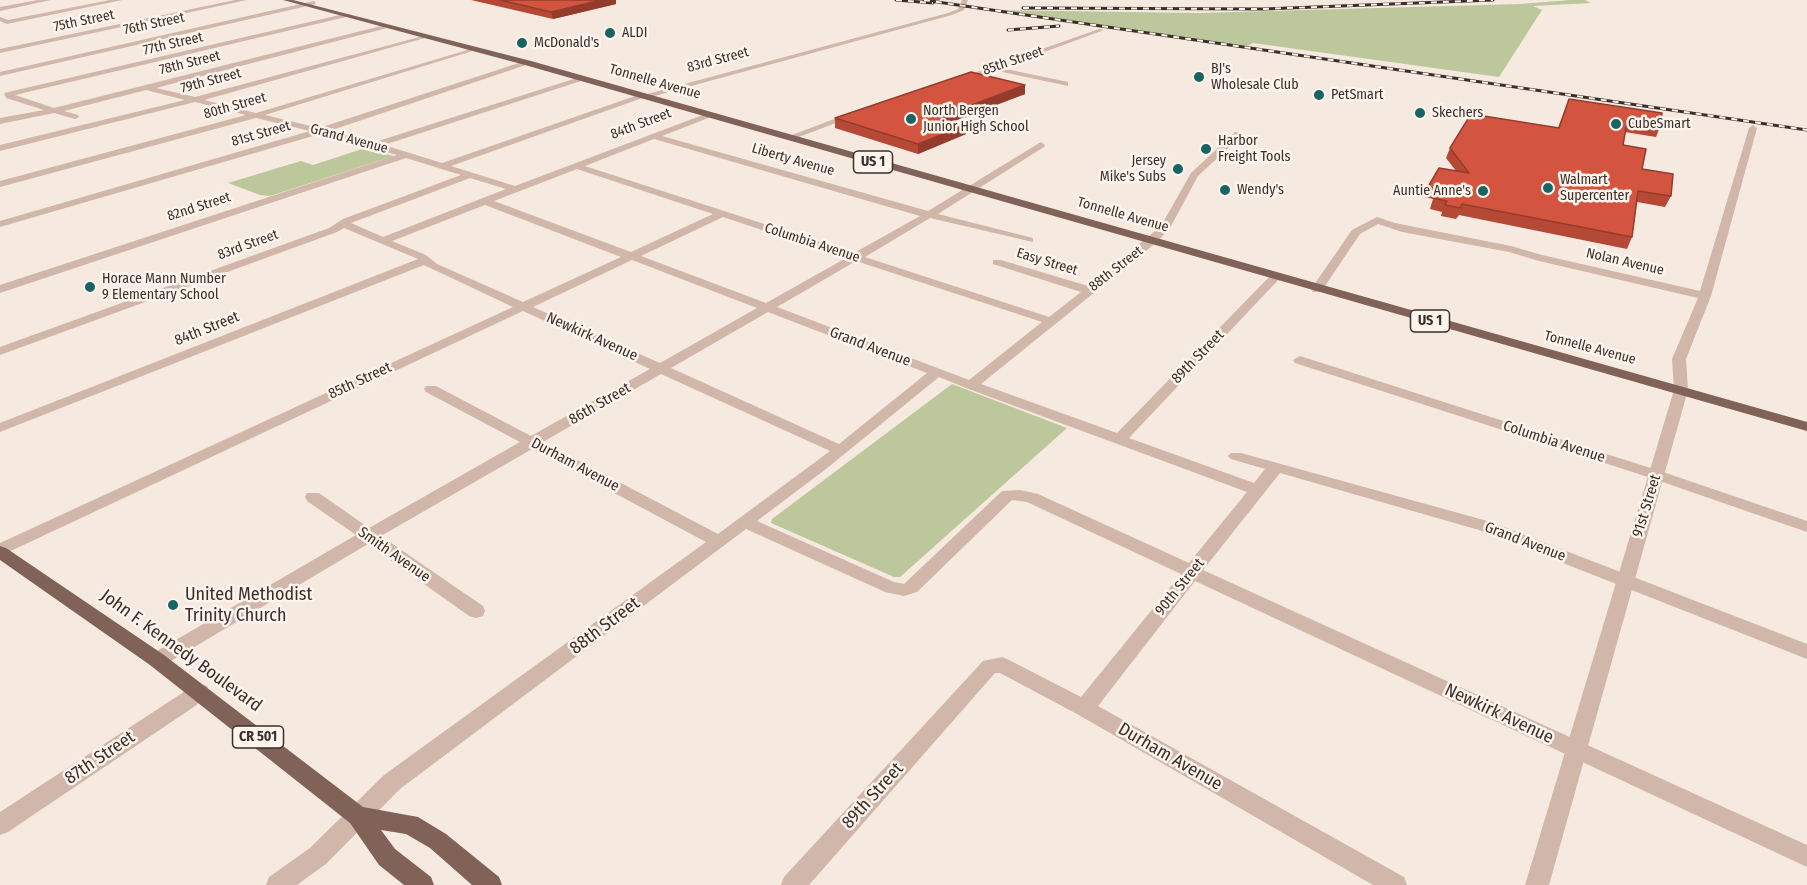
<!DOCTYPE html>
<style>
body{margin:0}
canvas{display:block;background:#f6e9df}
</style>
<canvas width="1807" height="885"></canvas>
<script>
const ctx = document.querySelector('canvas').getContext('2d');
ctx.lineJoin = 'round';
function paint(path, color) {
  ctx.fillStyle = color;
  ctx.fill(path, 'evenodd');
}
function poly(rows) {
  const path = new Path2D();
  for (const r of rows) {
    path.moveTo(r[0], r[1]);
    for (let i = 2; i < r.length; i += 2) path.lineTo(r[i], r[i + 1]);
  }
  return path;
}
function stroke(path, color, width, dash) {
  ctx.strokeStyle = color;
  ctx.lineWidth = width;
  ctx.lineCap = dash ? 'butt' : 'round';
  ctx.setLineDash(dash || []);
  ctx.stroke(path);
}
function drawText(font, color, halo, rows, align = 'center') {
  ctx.font = font + ' "Fira Sans Condensed",sans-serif';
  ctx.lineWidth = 5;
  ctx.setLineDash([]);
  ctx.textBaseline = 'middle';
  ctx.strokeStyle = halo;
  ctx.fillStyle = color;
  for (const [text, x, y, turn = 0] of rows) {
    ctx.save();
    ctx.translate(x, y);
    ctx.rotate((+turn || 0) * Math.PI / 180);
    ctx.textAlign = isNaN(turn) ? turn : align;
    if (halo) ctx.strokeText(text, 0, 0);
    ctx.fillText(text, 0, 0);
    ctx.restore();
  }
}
const green = poly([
 [1571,0,1585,0,1591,3,1533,6,1542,10,1499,77,1253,43,1244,48,992,10,1198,13,1520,4],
 [365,148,394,156,270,196,260,195,228,183,301,161,313,165],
 [952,384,1067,428,900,577,894,577,771,523,772,519]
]);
const minor = poly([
 [38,0,51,0,0,11,0,7,38,0],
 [110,0,122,0,7,24,0,21,0,17,8,20,110,0],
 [344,14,346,17,15,95,54,108,385,25,387,28,156,88,195,97,427,35,432,36,204,100,256,113,474,48,479,49,265,115,319,128,525,61,532,63,329,131,375,142,580,77,587,79,384,145,442,163,641,94,648,96,451,166,515,186,708,113,712,115,711,117,662,136,928,211,1041,142,1045,145,1044,147,938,214,1033,238,1033,242,930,218,865,257,1049,317,1081,292,993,264,993,260,1001,260,1088,286,1161,226,1191,173,1235,132,1241,132,1241,136,1198,176,1170,228,1157,242,981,384,1117,433,1272,274,1280,274,1280,278,1129,438,1254,483,1265,469,1231,459,1228,456,1231,453,1241,453,1491,522,1807,644,1807,659,1479,530,1280,473,1203,570,1807,845,1807,867,1195,581,1098,706,1404,877,1407,885,1373,885,1077,714,1000,673,995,673,809,885,781,885,784,877,983,661,1002,657,1009,660,1081,697,1181,574,1027,502,1012,500,917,592,904,596,885,592,746,529,400,789,326,864,297,885,266,885,269,877,310,848,384,775,706,542,532,449,381,536,483,606,485,611,483,616,476,618,469,616,368,544,164,665,157,667,150,665,147,660,150,655,356,535,307,501,305,497,307,493,319,493,369,528,520,442,426,392,424,389,426,386,436,386,531,436,650,369,523,311,0,556,0,543,513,307,424,265,0,432,0,423,418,259,344,228,337,232,0,355,0,347,329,228,343,219,461,175,406,158,0,293,0,285,397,155,320,134,0,227,0,221,310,131,256,118,0,187,0,181,246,115,195,102,0,151,0,145,185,100,146,90,64,111,78,115,79,117,75,119,54,113,0,124,0,118,44,110,6,98,4,93,344,14],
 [654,139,920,216,854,253,585,166,654,139],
 [577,169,713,214,631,252,494,201,577,169],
 [470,178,506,189,383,237,351,223,470,178],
 [485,205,621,257,523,302,437,264,426,255,392,241,485,205],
 [723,217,846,258,766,303,641,256,723,217],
 [632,260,757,308,660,363,533,307,632,260],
 [856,261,1042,322,969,380,777,307,856,261],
 [768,312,927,373,839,444,671,368,768,312],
 [661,374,830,451,718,534,543,442,661,374],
 [939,377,966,388,1247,492,1189,563,1038,494,1020,490,1002,491,904,584,894,582,757,521,826,469,939,377],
 [1099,29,1104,30,1001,68,1068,82,1068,86,993,70,961,82,954,80,1099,29],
 [850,113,857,115,791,140,784,138,850,113],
 [1753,125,1757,128,1711,296,1686,359,1688,390,1686,393,1681,394,1674,390,1672,359,1698,298,1539,261,1509,252,1402,232,1378,224,1360,234,1321,292,1313,292,1311,289,1352,230,1377,217,1395,223,1511,246,1542,255,1700,291,1749,128,1753,125],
 [1300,356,1663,472,1807,521,1807,532,1651,478,1295,363,1293,360,1300,356],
 [200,684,207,686,210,692,207,698,8,832,0,835,0,812,193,686,200,684]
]);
const tertiary = poly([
 [235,0,247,0,0,53,0,49,235,0],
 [962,0,968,0,964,10,952,15,647,98,640,96,948,13,958,9,962,0],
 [314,1,316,4,0,76,0,72,314,1],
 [1681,386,1688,390,1549,885,1525,885,1674,390,1681,386]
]);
const primary = poly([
 [283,0,293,0,531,61,1807,422,1807,431,525,65,283,0],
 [0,546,6,548,164,655,363,807,418,817,446,834,499,877,502,885,472,885,430,848,406,834,381,830,395,849,431,877,434,885,404,885,379,865,350,823,150,665,0,560,0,546]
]);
const rail = poly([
 [896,0,933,3],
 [924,0,1807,130],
 [1023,8,1264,9,1493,0],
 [1008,30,1059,26]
]);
const wall = poly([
 [471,0,616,0,616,4,553,19],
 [1025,85,1025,94,953,121,966,134,918,154,835,128,835,118],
 [1569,99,1660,127,1656,137,1625,132,1623,145,1642,169,1671,196,1665,207,1637,202,1632,237,1627,249,1459,215,1456,219,1441,216,1442,212,1430,209,1433,199,1425,197,1428,187,1456,171,1446,158,1450,148,1558,128]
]);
const shadedWall = poly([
 [601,0,616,0,616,4,553,19,551,12],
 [1025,85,1025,94,939,127,940,117],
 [966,125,966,134,918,154,918,144]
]);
const building = poly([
 [500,0,601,0,551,12,500,0],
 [971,72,1025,85,940,117,966,125,918,144,835,118,971,72],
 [1569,99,1662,113,1660,127,1627,122,1623,145,1646,149,1642,169,1673,174,1671,196,1638,191,1632,237,1462,204,1460,208,1445,205,1447,201,1433,198,1439,189,1428,187,1439,168,1469,173,1450,148,1471,114,1559,128,1569,99]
]);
const markers = [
 [610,33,6,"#196462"],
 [522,43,6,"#196462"],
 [1199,77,6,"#196462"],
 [1319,95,6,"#196462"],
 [1420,113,6,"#196462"],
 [911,119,6,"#196462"],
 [1616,124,6,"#196462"],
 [1206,149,6,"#196462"],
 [1178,169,6,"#196462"],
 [1548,188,6,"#196462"],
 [1225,190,6,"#196462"],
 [1483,191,6,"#196462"],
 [90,287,6,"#196462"],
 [173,605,6,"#196462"]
];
const farStreetnames = [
 ["75th Street",84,21,-12],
 ["76th Street",154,24,-12],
 ["77th Street",173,44,-13],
 ["83rd Street",718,60,-15],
 ["85th Street",1013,61,-19],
 ["78th Street",190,63,-14],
 ["79th Street",211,81,-15],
 ["Tonnelle Avenue",655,82,16],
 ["80th Street",235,106,-16],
 ["84th Street",641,124,-21],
 ["81st Street",261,134,-16],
 ["Grand Avenue",349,139,15],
 ["Liberty Avenue",793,160,16],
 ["82nd Street",199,207,-18],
 ["Tonnelle Avenue",1123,215,16],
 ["Columbia Avenue",812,243,18],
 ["83rd Street",248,245,-20],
 ["Easy Street",1047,262,17],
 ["Nolan Avenue",1625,262,13],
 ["88th Street",1116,269,-38],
 ["Tonnelle Avenue",1590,348,15]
];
const farPoinames = [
 ["ALDI",622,33],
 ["McDonald's",534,43],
 ["BJ's",1211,69],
 ["Wholesale Club",1211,85],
 ["PetSmart",1331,95],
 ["North Bergen",923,111],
 ["Junior High School",923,127],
 ["Skechers",1432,113],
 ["CubeSmart",1628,124],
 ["Harbor",1218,141],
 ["Freight Tools",1218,157],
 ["Jersey",1166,161,"right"],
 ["Mike's Subs",1166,177,"right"],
 ["Walmart",1560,180],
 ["Supercenter",1560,196],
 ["Wendy's",1237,190],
 ["Auntie Anne's",1471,191,"right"],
 ["Horace Mann Number",102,279],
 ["9 Elementary School",102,295]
];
const shields = [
 [873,162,39],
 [1430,321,39],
 [258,737,51]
];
const shieldNames = [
 ["US 1",873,162],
 ["US 1",1430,321],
 ["CR 501",258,737]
];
const streetNames = [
 ["84th Street",207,329,-22],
 ["Newkirk Avenue",592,337,24],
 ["Grand Avenue",870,347,21],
 ["89th Street",1198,357,-46],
 ["85th Street",360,381,-25],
 ["86th Street",600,404,-30],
 ["Columbia Avenue",1554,442,18],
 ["Durham Avenue",575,465,28],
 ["91st Street",1647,506,-73],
 ["Grand Avenue",1525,542,21],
 ["Smith Avenue",394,555,35],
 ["90th Street",1180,587,-51]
];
const nearPoinames = [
 ["United Methodist",185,595],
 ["Trinity Church",185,616]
];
const nearStreetnames = [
 ["88th Street",605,626,-37],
 ["John F. Kennedy Boulevard",181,651,36],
 ["Newkirk Avenue",1499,714,25],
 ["Durham Avenue",1170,757,30],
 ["87th Street",100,758,-34],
 ["89th Street",873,796,-48]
];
paint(green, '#bdc79c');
paint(minor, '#d0b7a9');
paint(tertiary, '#d0b7a9');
paint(primary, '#806259');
stroke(rail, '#3c2e29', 3);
stroke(rail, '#fcf4ed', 2, [6]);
paint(wall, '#b64936');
paint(shadedWall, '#943c2c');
paint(building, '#d4553f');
stroke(building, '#943c2c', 1.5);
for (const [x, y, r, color] of markers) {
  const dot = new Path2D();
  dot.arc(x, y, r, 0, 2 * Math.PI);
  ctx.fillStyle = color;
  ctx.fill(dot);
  stroke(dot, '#fcf4ed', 2);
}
drawText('14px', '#3c2e29', '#fcf4ed', farStreetnames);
drawText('14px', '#3c2e29', '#fcf4ed', farPoinames, 'left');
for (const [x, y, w] of shields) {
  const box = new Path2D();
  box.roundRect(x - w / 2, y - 11, w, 22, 4.5);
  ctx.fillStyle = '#fcf4ed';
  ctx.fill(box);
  stroke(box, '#3c2e29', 1.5);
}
drawText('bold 14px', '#3c2e29', null, shieldNames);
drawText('15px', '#3c2e29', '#fcf4ed', streetNames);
drawText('18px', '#3c2e29', '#fcf4ed', nearPoinames, 'left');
drawText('18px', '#3c2e29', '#fcf4ed', nearStreetnames);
</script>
